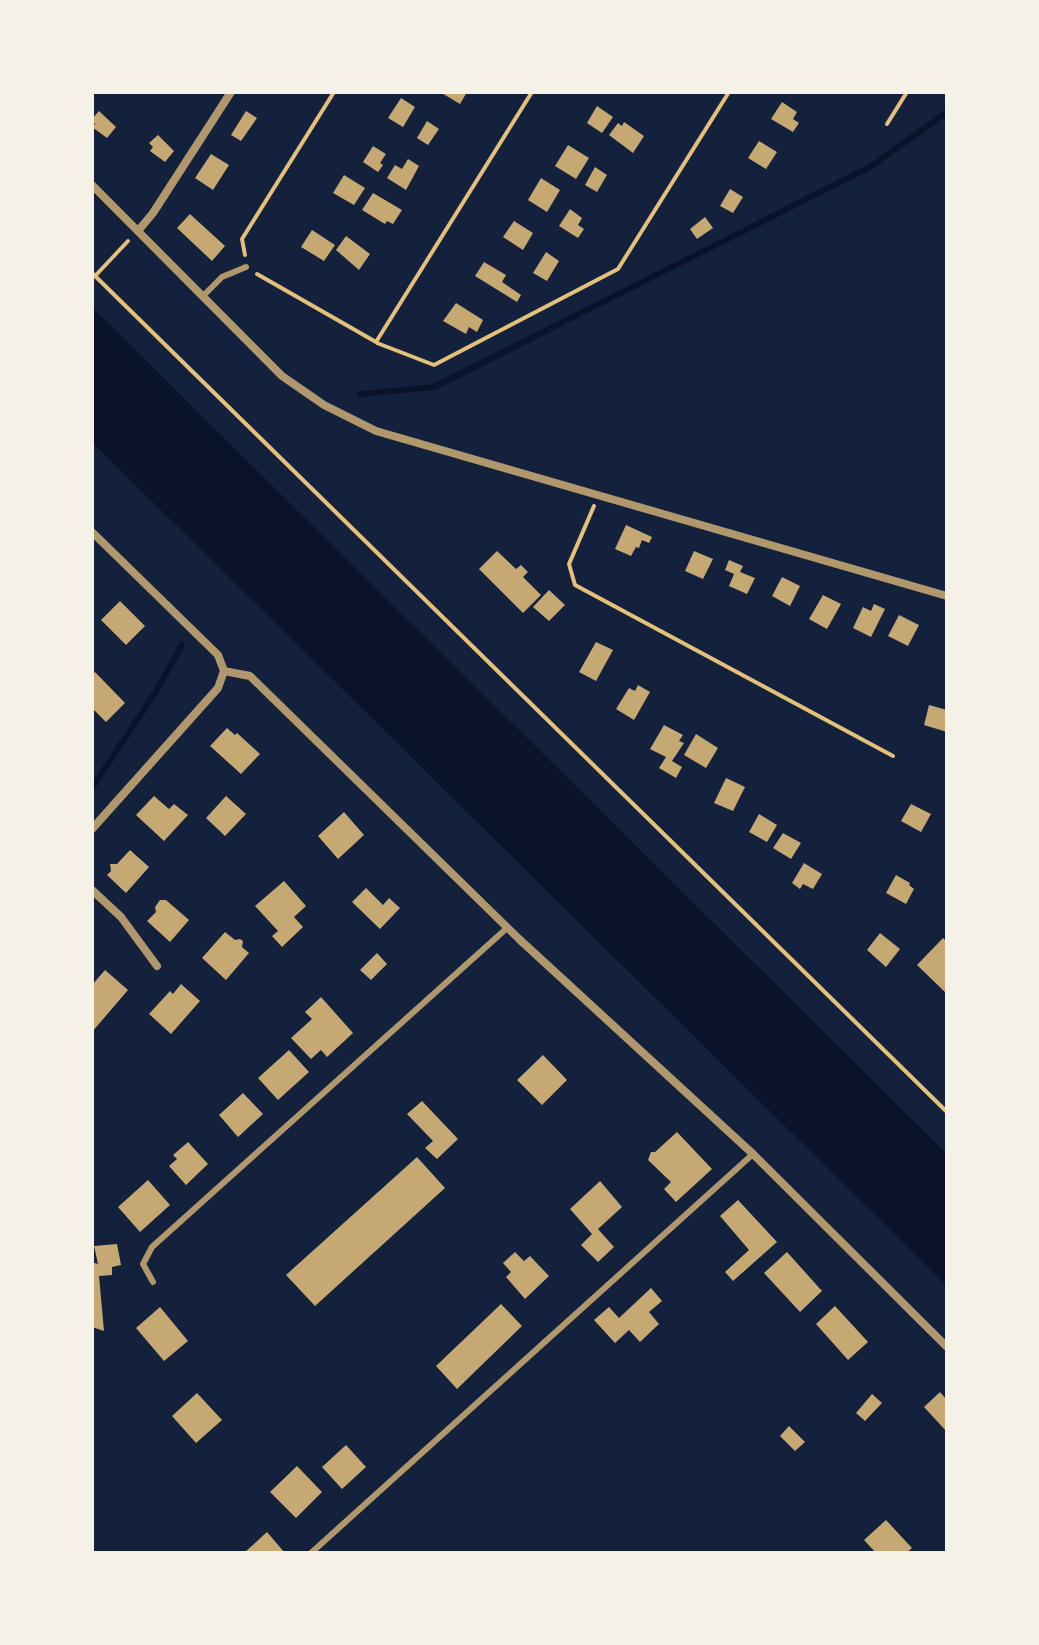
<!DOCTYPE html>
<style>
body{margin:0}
#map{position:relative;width:1039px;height:1645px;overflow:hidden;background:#14213d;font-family:Commissioner,sans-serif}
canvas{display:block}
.frame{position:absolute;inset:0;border:94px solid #f6f1e7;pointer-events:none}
</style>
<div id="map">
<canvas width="1039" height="1645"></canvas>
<div class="frame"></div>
</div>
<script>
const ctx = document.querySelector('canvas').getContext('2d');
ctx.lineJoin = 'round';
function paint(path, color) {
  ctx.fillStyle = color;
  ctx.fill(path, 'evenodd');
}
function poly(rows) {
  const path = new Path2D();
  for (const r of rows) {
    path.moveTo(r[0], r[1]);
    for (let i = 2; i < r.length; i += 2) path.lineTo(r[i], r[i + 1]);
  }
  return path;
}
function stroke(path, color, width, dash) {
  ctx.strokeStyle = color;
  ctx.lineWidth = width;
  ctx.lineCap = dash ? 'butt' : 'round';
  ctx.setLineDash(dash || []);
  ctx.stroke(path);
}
const water = poly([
 [92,307,947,1154,947,1286,92,442]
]);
const stream = poly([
 [360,394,434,387,478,365,870,167,947,112],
 [92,788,155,693,182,645]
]);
const building = poly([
 [440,92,467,92,460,104],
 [401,98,415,107,403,127,388,118],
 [782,102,797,112,793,119,799,123,793,132,771,119],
 [597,106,613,117,602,133,587,123],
 [99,111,116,127,107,138,92,127,95,124,92,119],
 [246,111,257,118,241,141,231,135],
 [427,121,439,129,428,145,417,138],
 [624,122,644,136,633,153,609,135,618,123,622,126],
 [158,135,174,151,165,162,150,151,153,147,149,143],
 [759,141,777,152,766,169,748,158],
 [568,145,589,158,576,179,555,166],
 [373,146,386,154,380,163,383,165,378,172,363,162],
 [211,154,229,165,213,190,195,178],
 [408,159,419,166,406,190,387,178,395,165,402,169],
 [595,167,607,175,597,192,585,185],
 [344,175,365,188,354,205,333,193],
 [541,178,560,190,547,212,528,200],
 [730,189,743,197,733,213,720,206],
 [373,193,402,210,393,224,387,221,385,224,362,210],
 [570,209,582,218,578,225,584,229,578,238,559,226],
 [190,214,225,246,212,261,177,228],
 [705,217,713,228,697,239,690,229],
 [514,221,533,233,523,250,503,237],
 [312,230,335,245,324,261,301,247],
 [346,236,370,254,359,270,336,250],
 [546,252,559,261,547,281,533,273],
 [484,262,506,275,502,282,521,295,517,302,475,276],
 [456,303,483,320,477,332,469,327,466,334,443,321],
 [626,525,652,537,649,543,642,540,639,548,636,547,631,556,615,549],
 [497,551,516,569,521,565,528,572,523,577,541,595,523,613,479,569],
 [694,551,713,559,703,579,685,571],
 [729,560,743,566,740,572,755,578,747,594,729,586,734,574,725,570],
 [782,577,800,586,790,606,772,596],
 [549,590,565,605,549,621,533,607],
 [823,595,841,604,827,629,809,619],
 [120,601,145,626,126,645,101,620],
 [874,604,885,609,871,637,853,628,863,607,871,611],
 [899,615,919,625,908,646,888,636],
 [596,642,613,650,596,681,579,672],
 [95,672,125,703,106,722,92,708,92,675],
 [638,685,650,692,634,720,616,709,629,688,635,691],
 [929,705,947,710,947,732,924,725],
 [664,725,683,735,679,741,684,743,672,761,682,767,676,778,659,768,666,757,650,749],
 [227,728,235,735,237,733,260,754,241,774,210,746],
 [696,734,718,748,706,768,684,755],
 [726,778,745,787,733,811,714,803],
 [154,796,169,809,174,804,188,815,164,841,136,815],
 [226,796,246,814,225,836,206,818],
 [911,804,931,814,921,832,901,821],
 [344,812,364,835,338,859,318,836],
 [759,814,777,825,767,842,749,832],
 [783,833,801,843,791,859,773,848],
 [130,850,149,867,126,893,107,875,111,871,110,864,117,864],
 [804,863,822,874,813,889,803,884,800,889,792,883],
 [896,875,910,883,909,885,914,889,906,904,886,893],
 [284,881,306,906,294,917,303,927,282,947,272,936,278,931,255,906],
 [366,888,383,905,389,898,400,908,380,929,352,902],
 [160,900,166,900,189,920,170,942,147,921,156,912,155,907],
 [225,932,235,940,240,939,243,941,242,947,249,953,226,980,202,958],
 [880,933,900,949,886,967,867,950],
 [943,938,947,942,947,994,917,965],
 [377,953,387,964,371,980,360,970],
 [105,970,128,990,92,1032,92,985],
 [181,984,200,1001,171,1034,149,1014,170,991,173,994],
 [321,997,353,1033,327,1057,321,1050,311,1059,291,1038,312,1019,305,1012],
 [289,1050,309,1072,278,1100,258,1078],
 [543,1055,567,1080,542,1105,517,1080],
 [243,1093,263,1114,238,1137,219,1115],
 [422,1101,458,1139,437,1159,425,1148,433,1141,407,1114],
 [677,1132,712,1169,676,1202,664,1189,671,1182,648,1160,651,1152,655,1152],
 [188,1142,208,1164,186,1185,169,1166,177,1159,173,1155],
 [417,1157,445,1188,315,1306,286,1275],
 [148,1180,170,1205,140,1232,118,1207],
 [600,1181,622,1207,598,1229,614,1247,598,1262,581,1245,592,1234,570,1209],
 [738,1200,777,1242,733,1281,725,1272,749,1250,720,1216],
 [117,1244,121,1265,112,1267,112,1275,99,1276,104,1331,92,1327,92,1262,98,1264,94,1246],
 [515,1252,524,1261,530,1256,549,1276,525,1299,506,1277,511,1272,503,1263],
 [787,1252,822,1291,800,1312,764,1273],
 [651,1288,662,1301,649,1312,659,1324,640,1342,629,1330,615,1343,594,1320,609,1307,619,1318],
 [501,1304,522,1326,457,1389,436,1366],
 [835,1306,868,1342,848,1360,816,1324],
 [160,1307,188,1341,164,1361,136,1328],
 [940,1392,947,1400,947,1432,924,1407],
 [197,1393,222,1420,196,1443,172,1416],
 [872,1394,882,1403,865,1421,856,1413],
 [789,1426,805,1442,795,1451,780,1436],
 [346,1445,366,1467,342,1489,322,1467],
 [297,1466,322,1492,296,1518,270,1492],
 [886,1520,912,1548,906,1553,876,1553,864,1540],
 [267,1532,285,1553,244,1553]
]);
const path = poly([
 [887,124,907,92],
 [245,255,242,239,334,92],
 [92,273,947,1112],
 [257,274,376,342,532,92],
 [96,275,128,241],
 [377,343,434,365,618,269,729,92],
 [594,506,569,564,575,585,893,756]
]);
const service = poly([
 [203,296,222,277,246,267],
 [153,1282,143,1264,152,1247,507,928],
 [311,1553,753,1154]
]);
const minor = poly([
 [92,185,282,376,324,405,376,431,947,596],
 [138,231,153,213,231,92],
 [92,532,218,655,224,671,250,676,519,939,753,1154,947,1347],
 [92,829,218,688,224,671],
 [92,890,121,917,157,966]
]);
paint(water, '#0b132b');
stroke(stream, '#0b132b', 6);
paint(building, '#c6a872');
stroke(path, '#e5c07b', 4);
stroke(service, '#b1986c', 6);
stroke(minor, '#b1986c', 8);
</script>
